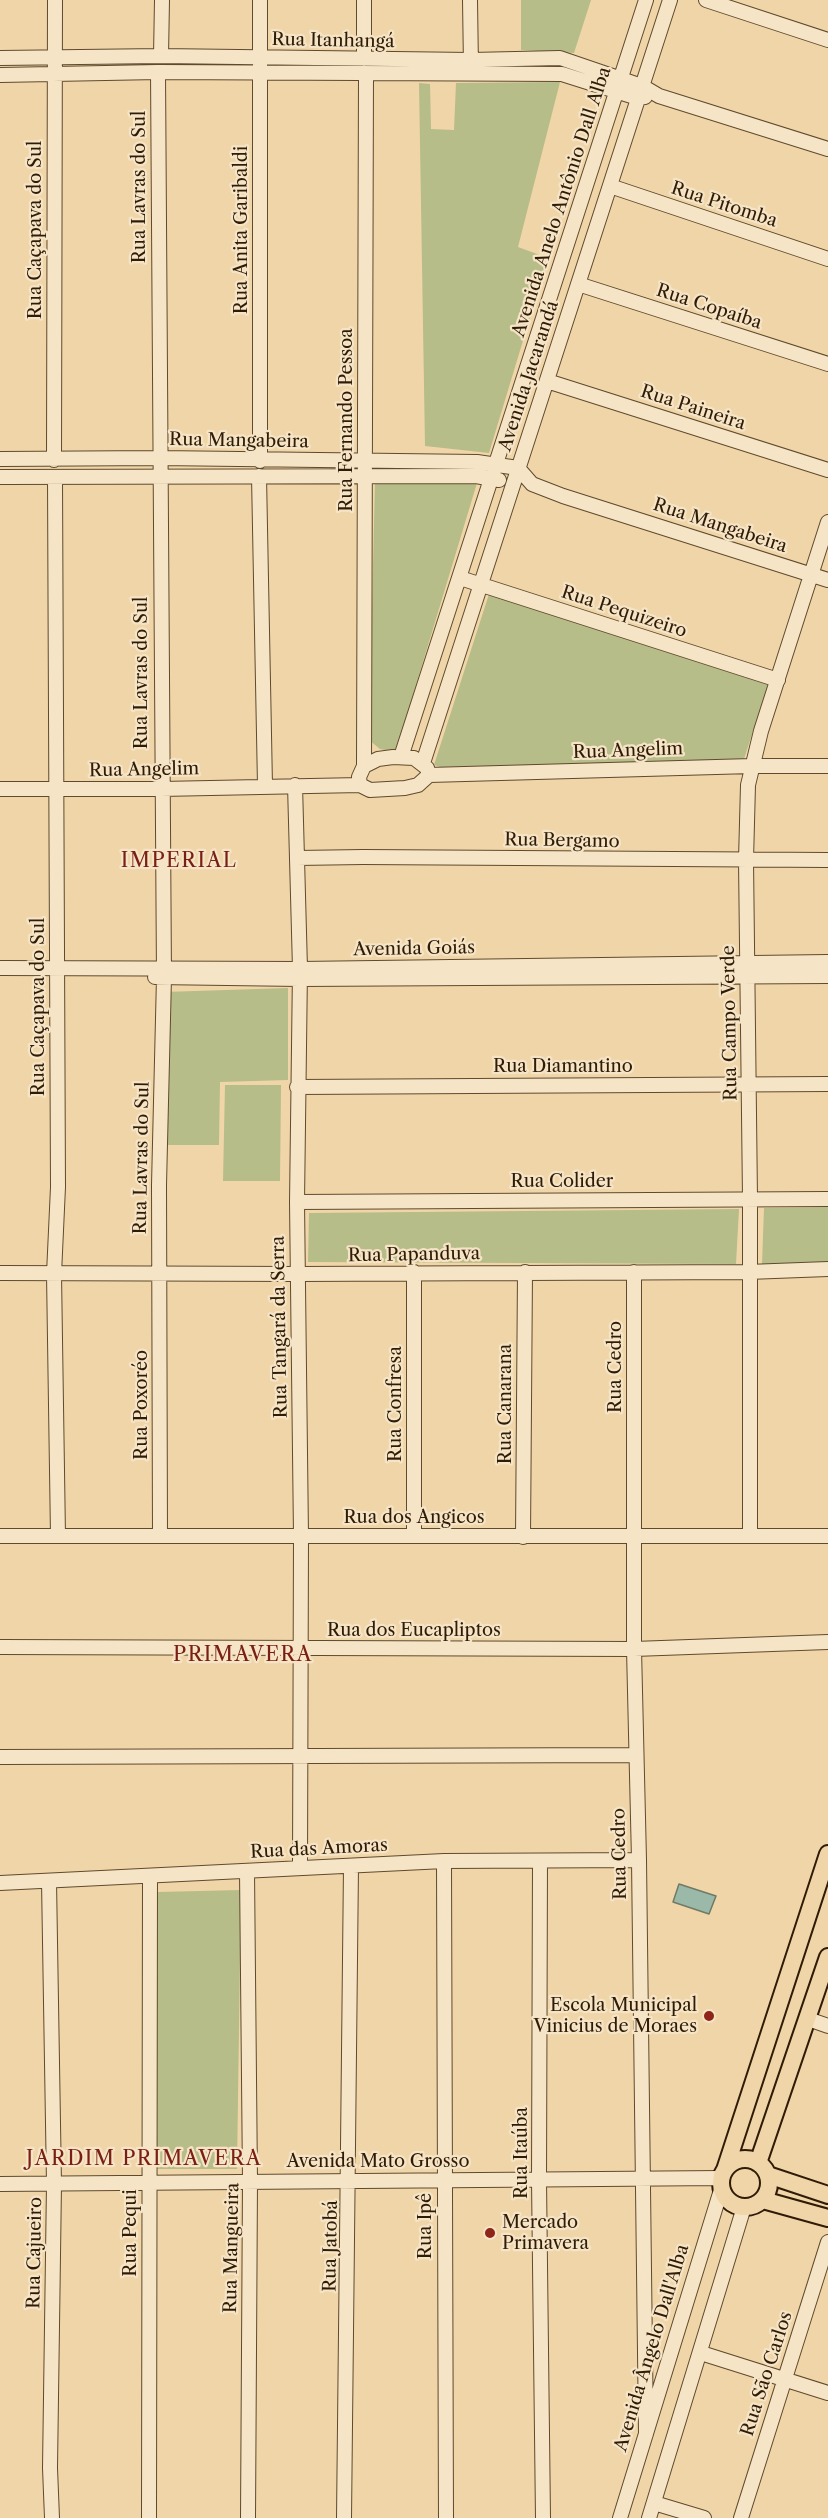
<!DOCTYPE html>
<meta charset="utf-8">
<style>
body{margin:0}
canvas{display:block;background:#efd5a7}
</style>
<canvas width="828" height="2518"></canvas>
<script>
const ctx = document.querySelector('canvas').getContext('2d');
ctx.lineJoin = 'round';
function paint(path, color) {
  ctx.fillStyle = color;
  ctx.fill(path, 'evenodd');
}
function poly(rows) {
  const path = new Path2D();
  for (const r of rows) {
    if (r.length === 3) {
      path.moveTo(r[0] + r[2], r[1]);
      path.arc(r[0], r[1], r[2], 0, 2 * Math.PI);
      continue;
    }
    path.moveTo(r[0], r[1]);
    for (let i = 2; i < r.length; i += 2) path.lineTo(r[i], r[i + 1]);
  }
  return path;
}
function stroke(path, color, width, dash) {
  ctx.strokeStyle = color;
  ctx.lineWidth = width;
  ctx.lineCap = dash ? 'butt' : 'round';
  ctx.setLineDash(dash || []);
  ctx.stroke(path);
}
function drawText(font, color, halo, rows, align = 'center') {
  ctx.font = font + ' "Libre Caslon Text",serif';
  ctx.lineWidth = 4.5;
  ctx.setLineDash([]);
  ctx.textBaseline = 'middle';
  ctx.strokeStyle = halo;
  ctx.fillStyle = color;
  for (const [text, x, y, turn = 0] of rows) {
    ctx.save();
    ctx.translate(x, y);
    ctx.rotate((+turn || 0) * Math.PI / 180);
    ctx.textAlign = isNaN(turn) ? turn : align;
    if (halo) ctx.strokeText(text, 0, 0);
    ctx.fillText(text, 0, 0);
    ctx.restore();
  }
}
const green = poly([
 [521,0,591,0,574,53,521,50],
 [560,82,518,247,548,258,489,453,425,446,419,83,430,84,431,129,454,130,456,83],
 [375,480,477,483,397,748,390,751,380,749,369,740],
 [489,594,768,685,743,762,440,767,434,765],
 [288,988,288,1080,220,1082,219,1145,162,1145,164,992],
 [225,1085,281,1085,280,1181,223,1181],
 [828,1207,828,1263,762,1264,764,1208],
 [739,1209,736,1264,308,1262,309,1213],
 [241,1890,237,2169,157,2169,157,1892]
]);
const water = poly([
 [679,1884,716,1896,709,1914,673,1902,679,1884]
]);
const minor = poly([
 [260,0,260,461],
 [470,0,471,67],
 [706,0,828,40],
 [161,56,162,0],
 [0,58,161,56,471,60,560,58,642,86,659,96,828,149],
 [364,59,364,0],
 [158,72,164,977,159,1185,160,1536],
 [0,75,158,72,562,74,638,98,645,97],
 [610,186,828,259],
 [578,284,828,364],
 [547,381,828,470],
 [0,459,160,458,477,462,518,468,532,484],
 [54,460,55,0],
 [259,476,265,786],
 [0,477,476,476,499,480],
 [55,477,58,1187,54,1274,58,1536],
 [532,484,563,496,828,580],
 [460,578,778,680],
 [393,757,414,758,427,768,429,775,418,785,405,788,370,790,360,785,359,777,364,766,378,759,393,757],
 [401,757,646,0],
 [423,763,670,0],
 [364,766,366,74],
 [429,775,752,766,828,766],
 [295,785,300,969,297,1202,301,1536,300,1868],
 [0,789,161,789,360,785],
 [297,858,363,857,828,860],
 [0,968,300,969,828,962],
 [155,977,300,979,828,976],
 [297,1087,828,1084],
 [297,1202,828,1199],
 [414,1272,414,1536],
 [634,1272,634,1649,639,1860,646,2434],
 [0,1273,298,1274,748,1272,828,1269],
 [0,1536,828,1536],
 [750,1536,750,1199,746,860,748,785,761,731,828,522],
 [523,1537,525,1272],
 [0,1647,634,1649,828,1642],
 [0,1757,635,1755],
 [444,1861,446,2518],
 [540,1861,539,2180,543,2518],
 [247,1871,250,2182,248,2518],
 [49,1881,54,2184,50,2468,52,2518],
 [0,1883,444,1861,639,1860],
 [808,2019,828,2026],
 [0,2184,721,2178],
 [701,2353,828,2393],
 [654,2503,704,2518],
 [149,2518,150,1876],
 [344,2518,351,1866],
 [620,2518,721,2190],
 [649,2518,744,2207],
 [741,2518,828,2242]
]);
const major = poly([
 [745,2183,24],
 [758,2163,828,1957],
 [725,2170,828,1854],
 [768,2175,828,2195],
 [763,2200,828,2218]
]);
const markers = [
 [709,2016,6,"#8f2418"],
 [490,2233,6,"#8f2418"]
];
const streetNames = [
 ["Rua Itanhangá",333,41,1],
 ["Rua Lavras do Sul",140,187,-90],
 ["Avenida Anelo Antônio Dall Alba",562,202,-72],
 ["Rua Pitomba",724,205,18],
 ["Rua Caçapava do Sul",36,230,-90],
 ["Rua Anita Garibaldi",242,230,-90],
 ["Rua Copaíba",709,307,18],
 ["Avenida Jacarandá",529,376,-72],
 ["Rua Paineira",693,408,18],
 ["Rua Fernando Pessoa",347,420,-90],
 ["Rua Mangabeira",239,441,1],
 ["Rua Mangabeira",720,526,18],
 ["Rua Pequizeiro",624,612,18],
 ["Rua Lavras do Sul",142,673,-90],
 ["Rua Angelim",628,751,-2],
 ["Rua Angelim",144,770,-1],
 ["Rua Bergamo",562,841,1],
 ["Avenida Goiás",414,949,-1],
 ["Rua Caçapava do Sul",39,1007,-90],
 ["Rua Campo Verde",730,1023,-91],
 ["Rua Diamantino",563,1067],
 ["Rua Lavras do Sul",142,1158,-89],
 ["Rua Colider",562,1182],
 ["Rua Papanduva",414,1255,-1],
 ["Rua Tangará da Serra",280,1327,-91],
 ["Rua Cedro",616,1367,-90],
 ["Rua Confresa",396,1404,-90],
 ["Rua Canarana",506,1404,-90],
 ["Rua Poxoréo",142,1405,-90],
 ["Rua dos Angicos",414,1518],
 ["Rua dos Eucapliptos",414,1631],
 ["Rua das Amoras",319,1849,-3],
 ["Rua Cedro",620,1854,-91],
 ["Rua Itaúba",522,2153,-90],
 ["Avenida Mato Grosso",378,2162],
 ["Rua Ipê",426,2226,-90],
 ["Rua Pequi",131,2233,-90],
 ["Rua Jatobá",331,2246,-89],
 ["Rua Mangueira",232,2248,-89],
 ["Rua Cajueiro",35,2253,-89],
 ["Avenida Ângelo Dall'Alba",652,2348,-73],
 ["Rua São Carlos",767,2374,-72]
];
const poiNames = [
 ["Escola Municipal",697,2006],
 ["Vinicius de Moraes",697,2027],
 ["Mercado",502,2223,"left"],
 ["Primavera",502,2244,"left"]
];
const neighbourhoodNames = [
 ["IMPERIAL",179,861],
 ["PRIMAVERA",243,1655],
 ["JARDIM PRIMAVERA",144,2159]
];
paint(green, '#b7bd88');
paint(water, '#9ab9a8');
stroke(water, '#707a67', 1.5);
stroke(minor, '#604a2e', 16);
stroke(major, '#301b06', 20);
stroke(minor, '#f5e4c6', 14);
stroke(major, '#efd5a7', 16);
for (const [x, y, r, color] of markers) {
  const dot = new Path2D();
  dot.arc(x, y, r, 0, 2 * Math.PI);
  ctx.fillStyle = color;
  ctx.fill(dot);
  stroke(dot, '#f5e4c6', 2);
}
drawText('18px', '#301b06', '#f5e4c6', streetNames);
drawText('18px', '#301b06', '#f5e4c6', poiNames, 'right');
ctx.letterSpacing = '1.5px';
drawText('20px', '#7a1f14', '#f5e4c6', neighbourhoodNames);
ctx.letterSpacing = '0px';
</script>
